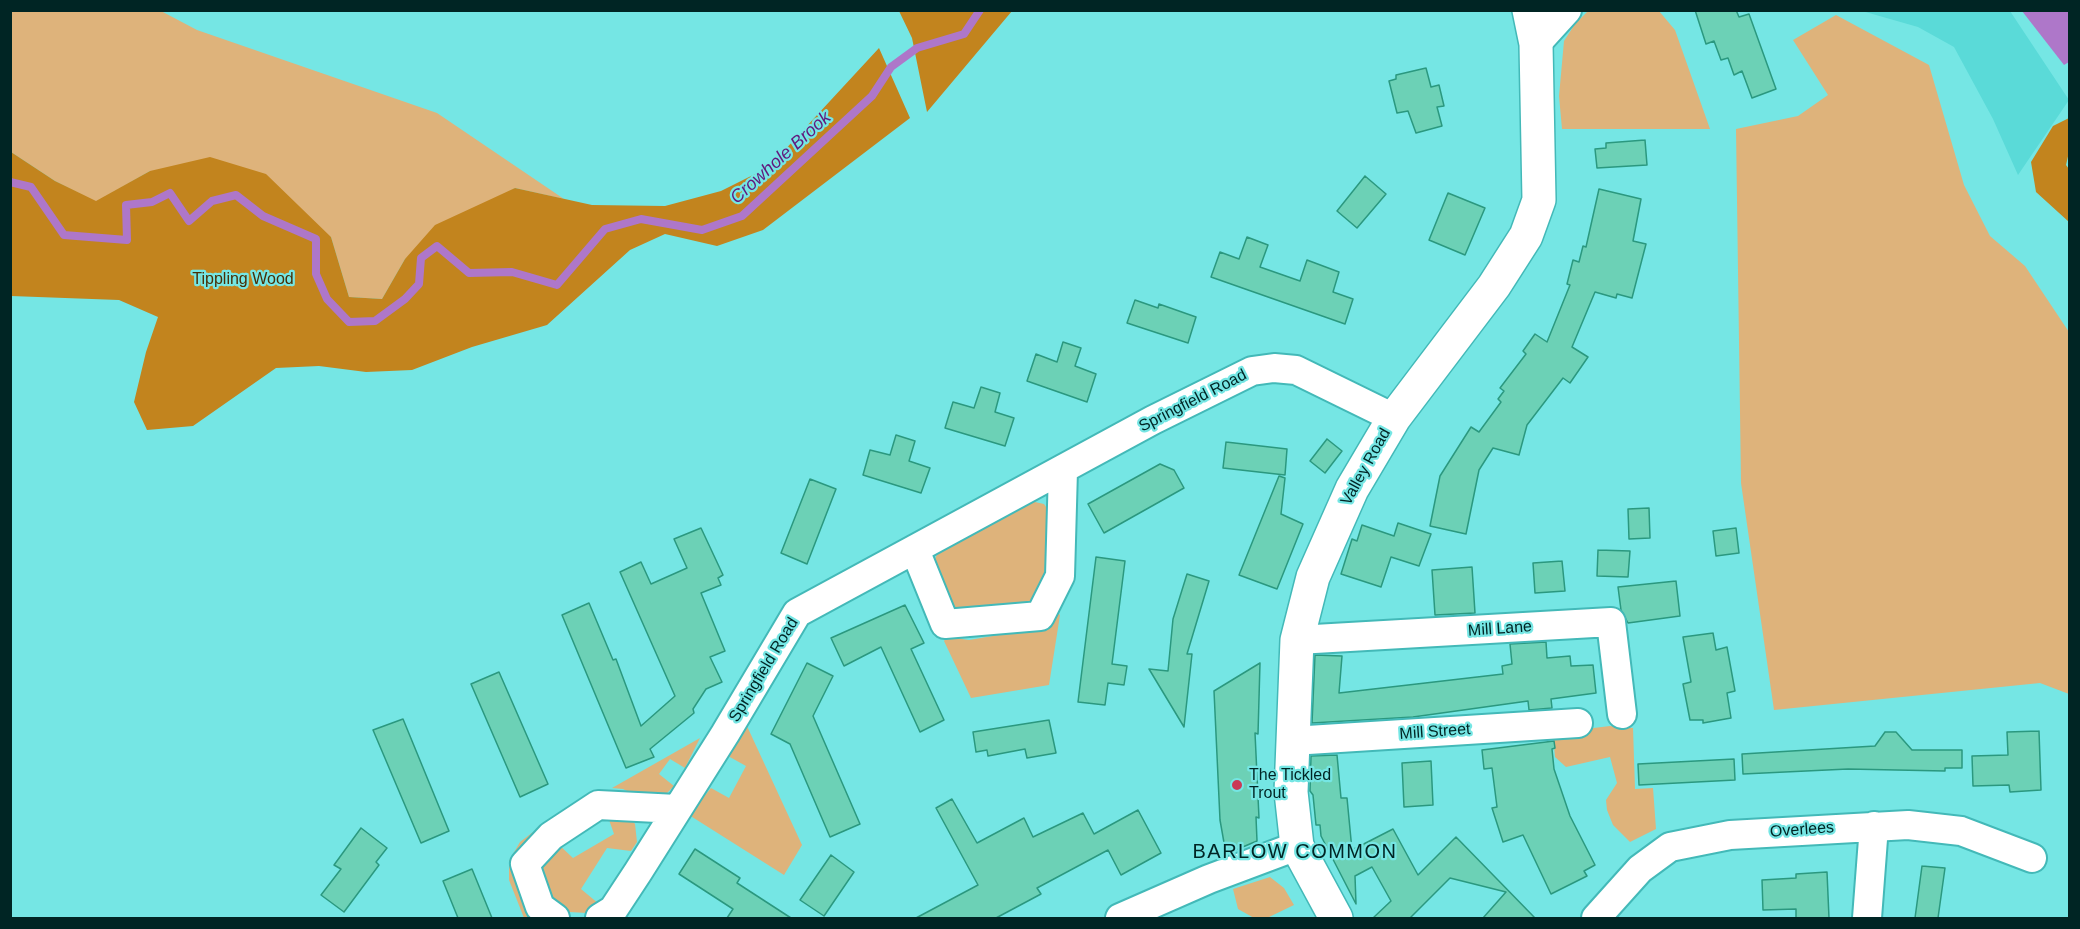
<!DOCTYPE html>
<style>
body{margin:0}
#map{position:relative;width:2080px;height:929px;overflow:hidden;background:#75e6e4;font-family:Helvetica,sans-serif}
canvas{display:block}
.frame{position:absolute;inset:0;border:12px solid #002524;pointer-events:none}
</style>
<div id="map">
<canvas width="2080" height="929"></canvas>
<div class="frame"></div>
</div>
<script>
const ctx = document.querySelector('canvas').getContext('2d');
ctx.lineJoin = 'round';
function paint(path, color) {
  ctx.fillStyle = color;
  ctx.fill(path, 'evenodd');
}
function poly(rows) {
  const path = new Path2D();
  for (const r of rows) {
    path.moveTo(r[0], r[1]);
    for (let i = 2; i < r.length; i += 2) path.lineTo(r[i], r[i + 1]);
  }
  return path;
}
function stroke(path, color, width, dash) {
  ctx.strokeStyle = color;
  ctx.lineWidth = width;
  ctx.lineCap = dash ? 'butt' : 'round';
  ctx.setLineDash(dash || []);
  ctx.stroke(path);
}
function drawText(font, color, halo, rows, align = 'center') {
  ctx.font = font + ' Helvetica,sans-serif';
  ctx.lineWidth = 4.5;
  ctx.setLineDash([]);
  ctx.textBaseline = 'middle';
  ctx.strokeStyle = halo;
  ctx.fillStyle = color;
  for (const [text, x, y, turn = 0] of rows) {
    ctx.save();
    ctx.translate(x, y);
    ctx.rotate((+turn || 0) * Math.PI / 180);
    ctx.textAlign = isNaN(turn) ? turn : align;
    if (halo) ctx.strokeText(text, 0, 0);
    ctx.fillText(text, 0, 0);
    ctx.restore();
  }
}
const built = poly([
 [1862,11,2010,11,2069,100,2018,175,1993,119,1954,47,1918,27]
]);
const green = poly([
 [1589,10,1659,11,1675,30,1710,129,1562,129,1559,96,1564,41,1575,24],
 [10,11,161,11,197,30,437,113,564,199,515,188,405,259,382,299,349,297,331,237,150,171,96,202,55,181,11,152],
 [1836,15,1929,65,1964,185,1990,236,2025,266,2069,332,2069,694,2040,683,1774,710,1741,483,1736,129,1798,116,1828,95,1793,40],
 [1030,501,1044,504,1052,516,1042,589,1033,605,957,614,933,564,938,552],
 [1057,612,1060,615,1049,685,971,698,944,641,947,637,969,640,1028,630],
 [746,724,802,845,784,875,689,815,711,788,729,798,746,766,728,756],
 [1610,726,1633,728,1635,789,1653,788,1656,829,1630,842,1613,825,1607,810,1606,800,1617,783,1610,757,1566,767,1555,757,1553,733],
 [700,738,685,768,670,759,659,774,674,786,664,796,635,795,623,789,612,788],
 [608,817,631,819,635,824,637,842,631,851,607,848,581,889,599,904,587,913,569,912,549,896,541,877,541,864,557,843,573,858,614,834],
 [533,832,521,851,536,918,524,918,509,880,509,861,520,842],
 [1270,877,1284,888,1294,905,1267,918,1254,918,1238,909,1233,889]
]);
const forest = poly([
 [899,11,1012,11,927,112,912,38],
 [879,48,910,118,763,230,717,246,665,234,630,250,547,325,472,347,412,370,366,372,319,366,276,368,193,426,147,430,134,402,146,352,158,317,119,300,11,296,11,152,55,181,96,201,150,171,210,157,266,174,331,237,349,297,382,299,405,259,435,225,515,188,592,205,665,206,721,191,769,167],
 [2069,118,2069,152,2066,165,2069,169,2069,222,2036,192,2031,162,2053,126]
]);
const water = poly([
 [2022,11,2069,11,2069,62,2064,65]
]);
const stream = poly([
 [10,182,31,187,64,235,127,240,126,205,152,202,170,193,189,221,212,201,236,195,263,216,316,239,316,274,327,299,349,322,375,321,405,299,419,284,421,258,437,246,469,273,512,272,557,285,605,229,641,219,702,230,742,216,872,96,891,67,917,48,964,34,980,10]
]);
const building = poly([
 [1695,10,1736,10,1739,17,1749,14,1776,89,1752,98,1742,71,1734,75,1728,58,1721,60,1714,41,1706,44,1695,10],
 [1426,68,1431,87,1439,85,1444,106,1437,107,1442,126,1416,133,1408,111,1397,113,1389,81,1396,79,1396,75,1426,68],
 [1645,140,1647,165,1597,168,1595,149,1606,148,1606,143,1645,140],
 [1365,176,1386,194,1357,228,1337,211,1365,176],
 [1599,189,1641,199,1633,241,1646,244,1632,298,1617,294,1616,298,1595,292,1572,347,1588,357,1570,383,1563,378,1527,425,1519,455,1493,448,1479,470,1466,534,1430,526,1440,476,1471,427,1479,432,1501,402,1498,399,1504,391,1500,388,1526,354,1523,351,1535,334,1547,342,1570,285,1567,284,1573,260,1579,262,1583,246,1586,247,1599,189],
 [1448,193,1485,208,1465,255,1429,240,1448,193],
 [1247,237,1268,245,1260,267,1300,281,1307,260,1339,272,1333,292,1353,299,1345,324,1211,277,1220,252,1239,259,1247,237],
 [1135,300,1158,308,1159,304,1196,317,1188,343,1127,323,1135,300],
 [1063,342,1081,348,1075,366,1096,374,1087,402,1027,381,1036,354,1057,362,1063,342],
 [981,387,1000,393,995,412,1014,418,1005,446,945,428,953,402,974,408,981,387],
 [896,435,915,441,909,461,930,468,921,493,863,475,870,450,890,455,896,435],
 [1327,439,1342,451,1325,473,1310,461,1327,439],
 [1226,442,1287,449,1285,475,1223,468,1226,442],
 [1160,464,1174,470,1184,488,1104,533,1088,504,1160,464],
 [1279,476,1285,478,1281,514,1303,524,1277,589,1239,575,1279,476],
 [810,479,836,489,807,564,781,553,810,479],
 [1649,508,1650,538,1629,539,1628,509,1649,508],
 [1398,523,1431,534,1419,566,1391,557,1381,587,1341,574,1352,539,1357,541,1362,525,1394,536,1398,523],
 [701,528,723,575,718,578,721,585,701,593,725,651,710,657,722,682,706,689,693,709,694,713,650,749,654,757,626,768,562,615,589,603,613,660,616,659,641,726,675,696,620,572,641,562,651,584,687,568,674,539,701,528],
 [1736,528,1739,553,1716,556,1713,531,1736,528],
 [1598,550,1630,551,1628,577,1597,576,1598,550],
 [1096,557,1125,561,1112,664,1127,666,1124,685,1108,683,1105,705,1078,702,1096,557],
 [1562,561,1565,591,1535,593,1533,563,1562,561],
 [1472,567,1475,613,1435,615,1432,570,1472,567],
 [1187,574,1209,581,1187,654,1192,654,1184,727,1149,669,1168,671,1173,619,1187,574],
 [1676,581,1680,616,1628,623,1621,610,1618,587,1676,581],
 [905,605,924,643,911,649,944,720,920,732,881,647,844,666,831,638,905,605],
 [1713,633,1716,650,1727,647,1735,691,1727,693,1731,718,1703,723,1703,720,1690,720,1683,684,1691,682,1683,637,1713,633],
 [1546,642,1547,658,1570,656,1571,666,1593,665,1596,693,1551,699,1552,708,1529,710,1528,701,1413,717,1312,723,1315,655,1342,656,1339,693,1503,674,1502,666,1512,664,1510,644,1546,642],
 [807,663,833,676,813,716,860,824,830,837,790,744,771,734,807,663],
 [1260,663,1258,734,1255,733,1259,818,1256,817,1257,841,1226,854,1220,820,1214,691,1260,663],
 [499,672,548,784,520,797,471,684,499,672],
 [403,719,449,831,421,843,373,730,403,719],
 [1049,720,1056,753,1027,758,1025,749,988,756,987,750,976,752,973,732,1049,720],
 [2039,731,2041,790,2010,792,2009,785,1973,786,1972,756,2008,755,2007,732,2039,731],
 [1885,732,1896,732,1912,750,1962,750,1962,768,1945,768,1945,771,1848,769,1743,774,1742,754,1875,746,1885,732],
 [1554,741,1555,748,1552,749,1554,769,1570,816,1595,865,1584,871,1587,876,1551,894,1523,835,1503,842,1492,808,1497,807,1492,768,1484,769,1482,750,1554,741],
 [1337,755,1341,798,1347,798,1352,850,1393,829,1418,875,1456,837,1535,918,1483,918,1506,892,1450,878,1410,918,1373,918,1391,901,1372,867,1355,876,1356,904,1321,836,1320,825,1316,825,1313,795,1310,791,1311,756,1337,755],
 [1734,759,1735,780,1639,785,1638,764,1734,759],
 [1431,761,1433,805,1404,807,1402,763,1431,761],
 [952,799,977,843,1024,818,1033,837,1083,813,1094,834,1138,810,1161,853,1121,875,1108,850,1037,888,1041,894,996,918,916,918,978,885,936,808,952,799],
 [361,828,387,848,376,862,379,865,344,912,321,895,341,869,334,865,361,828],
 [695,849,740,878,737,883,791,918,727,918,733,909,679,874,695,849],
 [831,855,854,872,824,916,800,900,831,855],
 [1922,866,1945,868,1938,918,1915,918,1922,866],
 [472,869,483,896,492,918,458,918,443,881,472,869],
 [1827,872,1829,918,1796,918,1796,909,1763,910,1762,880,1796,878,1796,874,1827,872]
]);
const minor = poly([
 [1536,44,1567,10],
 [915,550,945,624,1040,616,1060,576,1063,470],
 [1297,640,1611,622,1622,714],
 [1292,741,1578,723],
 [555,918,540,907,525,864,551,836,598,805,677,809],
 [600,918,613,910,638,872,725,734,797,613,1153,420,1252,371,1274,368,1296,370,1394,418],
 [1120,918,1209,879,1297,846],
 [1596,918,1640,869,1670,847,1730,835,1908,825,1961,831,2032,858],
 [1867,918,1874,826]
]);
const major = poly([
 [1336,918,1297,846,1291,792,1297,640,1313,577,1352,489,1394,418,1494,286,1526,236,1539,200,1536,44,1529,10]
]);
const markers = [
 [1237,785,6,"#ca3a56"]
];
const parkNames = [
 ["Tippling Wood",243,280]
];
const streetNames = [
 ["Springfield Road",1193,401,-27],
 ["Valley Road",1366,467,-61],
 ["Mill Lane",1500,629,-4],
 ["Springfield Road",764,670,-59],
 ["Mill Street",1435,732,-4],
 ["Overlees",1802,830,-4]
];
const poiNames = [
 ["The Tickled",1249,776],
 ["Trout",1249,794]
];
const waterNames = [
 ["Crowhole Brook",781,158,-42]
];
const quarterNames = [
 ["BARLOW COMMON",1295,852]
];
paint(built, '#5adad8');
paint(green, '#deb37b');
paint(forest, '#c2841e');
paint(water, '#ae77c9');
stroke(stream, '#ae77c9', 8);
paint(building, '#6cd1b6');
stroke(building, '#2b987f', 1.5);
stroke(minor, '#43b9b8', 32);
stroke(major, '#43b9b8', 36);
stroke(minor, '#fff', 28);
stroke(major, '#fff', 33);
for (const [x, y, r, color] of markers) {
  const dot = new Path2D();
  dot.arc(x, y, r, 0, 2 * Math.PI);
  ctx.fillStyle = color;
  ctx.fill(dot);
  stroke(dot, '#75e6e4', 2);
}
drawText('16px', '#482f06', '#75e6e4', parkNames);
drawText('16px', '#002524', '#75e6e4', streetNames);
drawText('16px', '#002524', '#75e6e4', poiNames, 'left');
drawText('italic 18px', '#611a7d', '#75e6e4', waterNames);
ctx.letterSpacing = '1.5px';
drawText('20px', '#002524', '#75e6e4', quarterNames);
ctx.letterSpacing = '0px';
</script>
